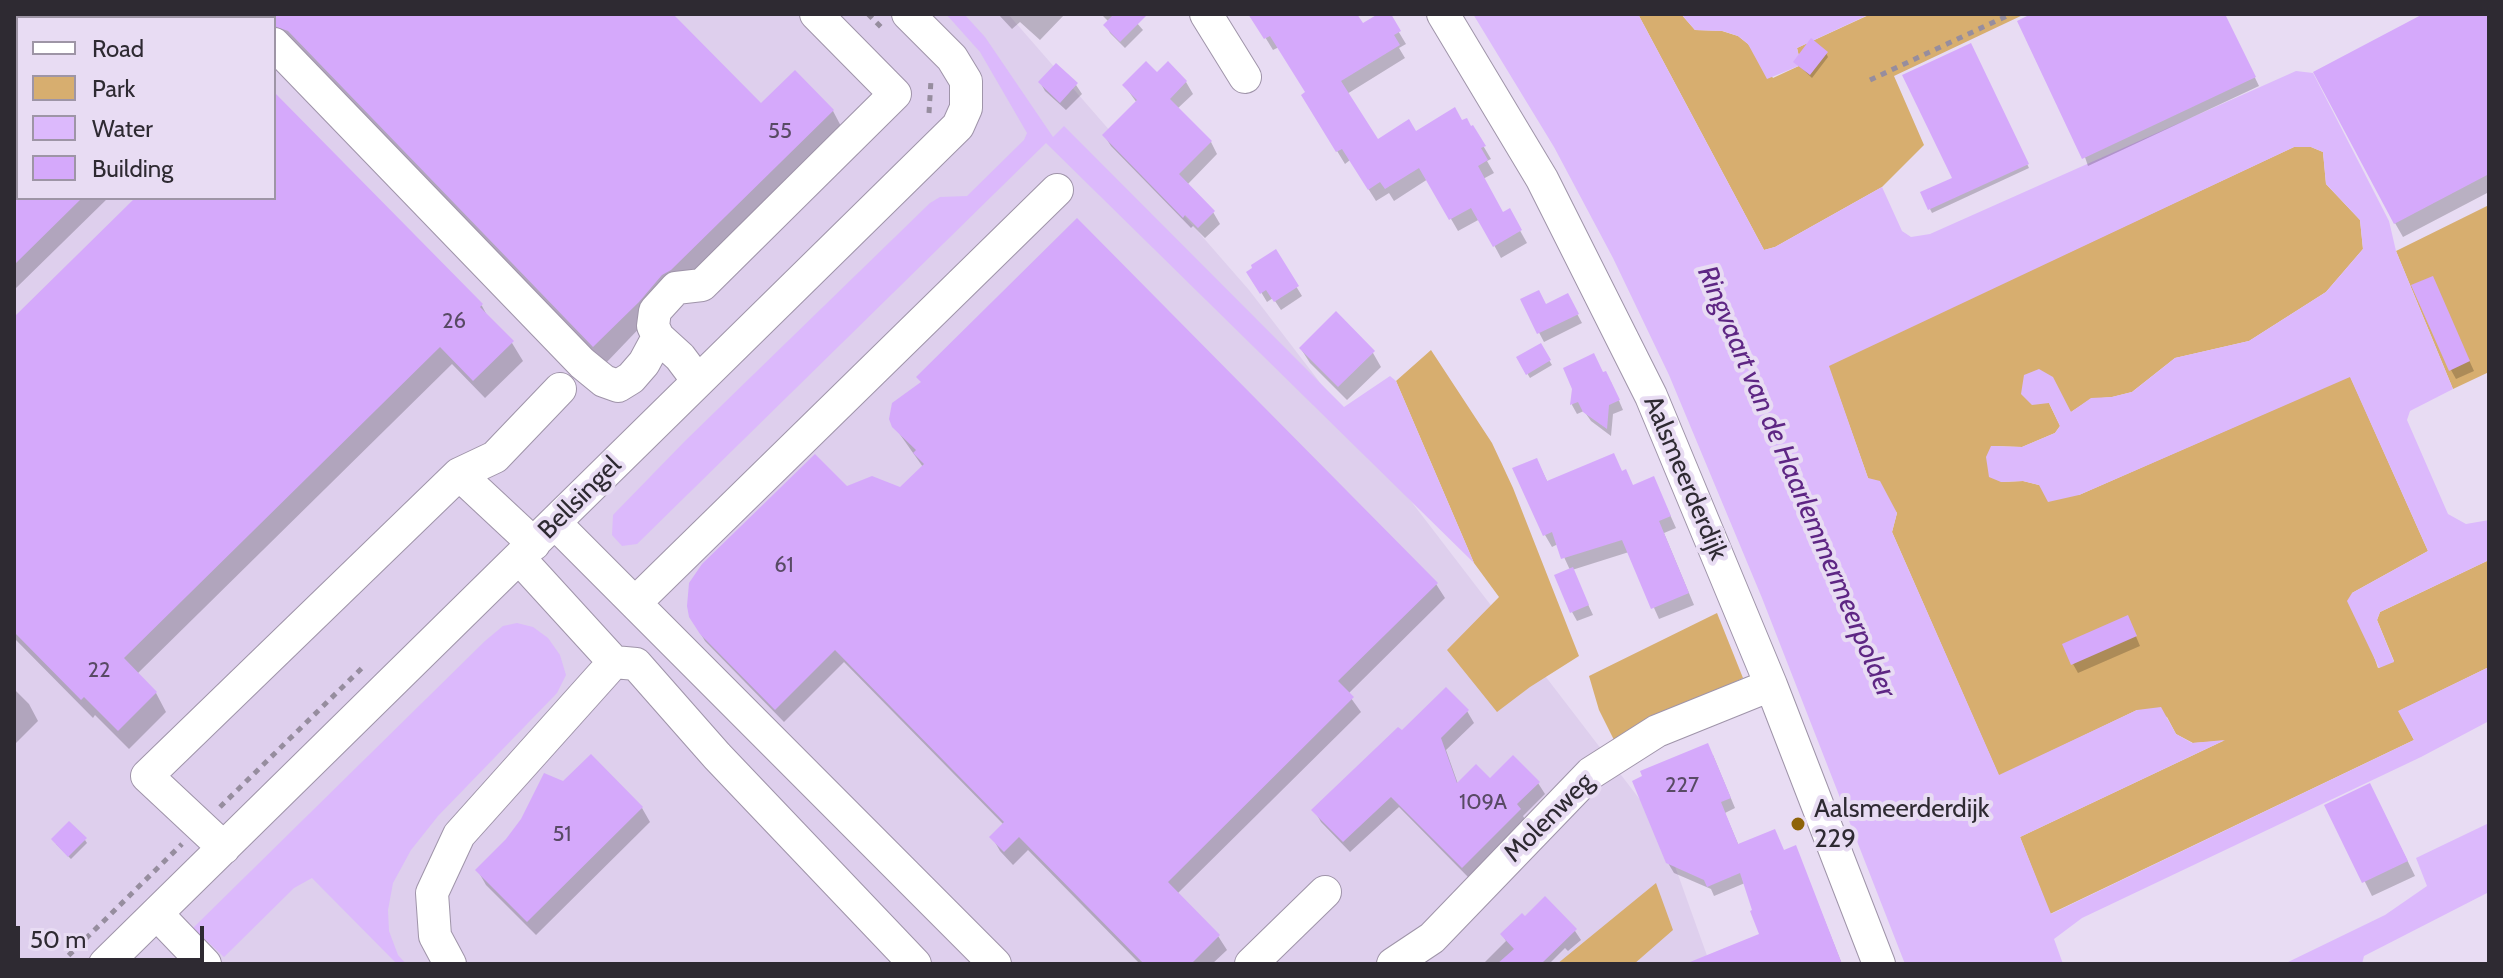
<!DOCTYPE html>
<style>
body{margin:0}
#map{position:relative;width:2503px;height:978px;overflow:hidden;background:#e8dcf3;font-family:Cabin,sans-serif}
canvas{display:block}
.frame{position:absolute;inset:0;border:16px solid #2e2a32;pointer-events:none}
.legend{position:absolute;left:16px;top:16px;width:260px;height:184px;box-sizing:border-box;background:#e8dcf3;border:2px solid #9e95a6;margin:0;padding:10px 14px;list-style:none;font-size:24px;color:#2e2a32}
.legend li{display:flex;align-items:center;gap:16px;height:40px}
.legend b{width:40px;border:2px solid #9e95a6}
.scale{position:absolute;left:16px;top:926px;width:188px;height:36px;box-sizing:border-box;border:4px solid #2e2a32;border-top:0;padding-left:10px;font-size:24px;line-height:28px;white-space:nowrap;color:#2e2a32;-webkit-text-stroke:6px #e8dcf3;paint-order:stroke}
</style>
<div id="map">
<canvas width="2503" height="978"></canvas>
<div class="frame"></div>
<ul class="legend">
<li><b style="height:10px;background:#fff"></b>Road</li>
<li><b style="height:22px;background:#d7ae6f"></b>Park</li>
<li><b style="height:22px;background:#dcb9fc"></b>Water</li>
<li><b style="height:22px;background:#d5a9fb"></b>Building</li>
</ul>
<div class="scale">50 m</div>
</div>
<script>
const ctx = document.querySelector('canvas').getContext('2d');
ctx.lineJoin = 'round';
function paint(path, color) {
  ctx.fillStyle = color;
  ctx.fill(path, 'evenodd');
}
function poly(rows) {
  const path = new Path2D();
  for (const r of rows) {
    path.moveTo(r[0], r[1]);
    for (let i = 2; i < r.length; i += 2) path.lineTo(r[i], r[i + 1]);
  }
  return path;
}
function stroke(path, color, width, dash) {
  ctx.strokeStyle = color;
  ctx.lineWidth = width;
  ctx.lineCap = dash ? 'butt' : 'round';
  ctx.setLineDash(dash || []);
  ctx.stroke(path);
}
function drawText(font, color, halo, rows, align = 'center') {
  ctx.font = font + ' Cabin,sans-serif';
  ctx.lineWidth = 8;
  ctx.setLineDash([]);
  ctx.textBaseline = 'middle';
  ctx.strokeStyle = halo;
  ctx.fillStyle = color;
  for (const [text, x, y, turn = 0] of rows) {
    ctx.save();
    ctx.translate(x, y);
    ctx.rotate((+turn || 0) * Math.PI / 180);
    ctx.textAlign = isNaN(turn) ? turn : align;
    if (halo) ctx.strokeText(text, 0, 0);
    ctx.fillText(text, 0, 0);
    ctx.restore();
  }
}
const built = poly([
 [14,14,1008,14,1249,290,1661,827,1710,964,14,964],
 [18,18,274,18,274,198,18,198]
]);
const green = poly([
 [1638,14,1681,14,1695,30,1722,31,1738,36,1748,44,1773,78,1801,65,1797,48,1871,14,2025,14,1894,76,1924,145,1882,187,1775,247,1764,250],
 [2294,147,2311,147,2323,152,2326,184,2360,220,2363,249,2326,292,2249,341,2175,358,2132,392,2112,397,2091,399,2071,412,2049,403,2060,426,2055,433,2022,447,1991,446,2001,482,2023,481,2079,495,2350,376,2428,551,2352,593,2378,668,2394,661,2377,620,2380,612,2489,560,2489,667,2399,711,2414,740,2050,914,2020,837,2223,741,2193,743,2176,734,2167,717,2137,710,1999,776,1892,532,1897,513,1868,478,1828,365],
 [2489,205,2489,372,2453,389,2396,251],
 [1431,350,1492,443,1513,488,1579,656,1530,687,1497,712,1447,650,1499,597,1474,563,1396,381],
 [1717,613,1743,678,1614,740,1599,710,1589,676],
 [1656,883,1673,930,1634,964,1557,964]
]);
const water = poly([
 [946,14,964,14,985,37,1053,137,1064,126,1344,407,1390,376,1396,381,1474,563,1046,143,637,544,622,546,612,535,613,515,685,441,930,203,940,197,967,196,1024,140,1027,133,980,52],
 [1473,14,1638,14,1764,250,1775,247,1882,187,1902,231,1911,237,1930,234,2296,71,2313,73,2389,221,2396,251,2453,389,2410,411,2407,420,2448,514,2466,524,2489,520,2489,560,2380,612,2377,620,2394,662,2379,668,2347,601,2352,593,2428,551,2350,377,2079,495,2048,502,2039,485,2023,481,2001,482,1989,477,1986,457,1991,446,2022,447,2055,433,2060,426,2049,403,2032,405,2021,394,2024,375,2039,369,2053,377,2071,412,2091,398,2112,397,2132,392,2175,358,2249,341,2326,292,2363,249,2360,220,2326,184,2323,152,2311,147,2294,147,1829,366,1868,478,1880,481,1897,513,1892,532,1999,775,2137,710,2161,707,2176,734,2192,743,2225,740,2020,837,2051,914,2414,740,2398,711,2489,667,2489,721,2421,757,2082,918,2054,939,2063,964,1905,964,1762,598,1669,375,1613,258,1554,147],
 [1681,14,1870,14,1797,48,1801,65,1767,79,1748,44,1738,36,1723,31,1695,30],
 [517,623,533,627,548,638,560,655,566,675,557,693,438,816,411,850,393,883,388,910,389,931,398,955,406,964,397,964,312,878,294,888,224,957,193,928,485,641,503,626],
 [2489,823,2489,892,2364,956,2362,964,2284,964,2385,915,2427,886,2416,858]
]);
const shadow = poly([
 [14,14,122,14,126,18,18,18,18,198,108,198,14,290],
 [259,14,670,14,761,106,795,73,833,111,843,130,672,294,605,364,280,38,274,28,274,18],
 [998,14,1065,14,1040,40,1020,22,1012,29],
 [1101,14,1129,14,1143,30,1125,48,1110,33,1106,25,1109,22],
 [1251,14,1355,14,1362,26,1382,14,1388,14,1406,44,1399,48,1405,58,1347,94,1377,142,1462,123,1472,127,1491,159,1487,161,1494,173,1483,179,1503,214,1509,211,1527,243,1501,258,1480,219,1458,231,1428,179,1394,201,1389,193,1376,201,1350,160,1345,164,1303,95,1307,93,1279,47,1273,50],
 [2036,14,2224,14,2259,86,2088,166],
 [2424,14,2489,14,2489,192,2403,237,2395,223],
 [1970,45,2029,168,1932,213,1922,193,1954,179],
 [1826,53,1828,57,1812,78,1795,62],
 [1168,64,1186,82,1193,94,1177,109,1211,142,1217,154,1187,185,1213,212,1220,224,1205,238,1193,226,1191,228,1111,146,1104,135,1137,103,1124,85,1157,75],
 [1040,82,1076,85,1082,94,1066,110,1045,91],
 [274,94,482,306,490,321,512,343,523,361,485,398,452,364,137,674,156,693,166,712,129,749,95,715,93,718,14,638,14,320,138,198,274,198],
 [1275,252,1302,296,1281,310,1273,298,1267,302,1249,272],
 [2435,285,2474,371,2456,379,2451,370],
 [1567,295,1582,323,1544,342,1522,300,1546,306],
 [1540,345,1552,365,1530,378,1518,358],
 [1301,349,1373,353,1381,367,1347,400,1310,363],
 [1603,375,1611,382,1623,410,1613,414,1611,436,1591,421,1584,411,1577,414,1572,405,1575,389],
 [894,426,1436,584,1445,598,1348,694,1361,712,1177,894,1218,936,1227,950,1212,964,1140,964,1028,850,1013,865,1000,851,992,837,1004,825,844,662,784,722,705,641,696,626,847,489,901,489,923,467],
 [1537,460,1548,483,1622,473,1633,487,1654,479,1676,528,1664,533,1694,605,1659,619,1629,552,1572,570,1593,615,1577,621,1572,612,1570,570,1558,544,1552,547,1545,535],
 [2132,627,2140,646,2078,673,2073,664],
 [14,689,29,704,38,721,14,745],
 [1467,711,1474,723,1446,750,1458,784,1490,781,1538,783,1545,794,1523,816,1526,821,1469,878,1399,807,1350,852,1321,822,1314,810,1402,733],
 [1713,755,1735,808,1725,813,1739,846,1784,852,1796,848,1842,964,1710,964,1761,935,1745,883,1714,896,1711,889,1674,873,1668,863],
 [2377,799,2415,876,2372,896,2327,806],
 [642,808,650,822,536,935,486,885,478,871,507,841],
 [85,840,87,843,71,859,56,844],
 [1545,899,1575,931,1581,940,1568,951,1565,948,1549,964,1483,964,1506,941,1502,934,1525,919]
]);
const building = poly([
 [266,14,673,14,761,103,795,70,834,110,671,270,662,275,639,302,593,347,288,31,274,26,274,18,267,18],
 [1114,14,1148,14,1120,42,1103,25],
 [1248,14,1357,14,1363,23,1378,14,1391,14,1401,31,1394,35,1400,45,1341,81,1378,139,1409,119,1416,131,1455,107,1462,120,1467,118,1471,126,1473,125,1486,146,1481,148,1488,160,1478,166,1503,212,1510,208,1522,230,1493,247,1471,208,1449,220,1419,168,1385,189,1380,182,1368,190,1342,149,1336,152,1301,95,1305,92,1270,36,1264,39],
 [2031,14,2225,14,2256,77,2082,159,2017,21],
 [2423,14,2489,14,2489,174,2394,224,2313,72],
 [1811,38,1828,52,1810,75,1793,62],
 [1971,43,2029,164,1928,210,1920,192,1952,178,1902,75],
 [1146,61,1157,72,1168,61,1187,81,1170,99,1212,141,1179,174,1215,211,1198,228,1185,215,1183,218,1102,135,1137,100,1122,85],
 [1056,63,1078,83,1060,103,1038,82],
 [274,92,483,304,480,307,514,341,473,381,440,347,124,658,157,692,118,731,84,697,81,700,14,632,14,317,135,198,274,198],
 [14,198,82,198,14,265],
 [1077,218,1438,583,1338,681,1354,697,1168,882,1220,935,1191,964,1144,964,1019,837,1004,852,989,837,1004,822,835,650,775,710,700,634,689,617,687,606,689,583,702,564,815,454,847,486,872,476,900,487,924,464,913,453,916,450,892,427,889,419,892,403,921,382,916,377],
 [1276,249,1299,286,1274,302,1266,290,1260,294,1246,272,1252,268,1251,265],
 [2433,276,2470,361,2449,371,2411,285],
 [1539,290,1546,304,1568,293,1579,314,1537,334,1520,299],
 [1336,311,1375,351,1338,387,1299,348],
 [1541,343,1551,360,1526,375,1516,357],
 [1594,353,1603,372,1606,371,1620,400,1609,405,1607,429,1583,412,1578,402,1570,405,1572,389,1563,368],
 [1614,453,1622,471,1626,469,1633,485,1654,476,1671,516,1659,521,1689,593,1651,609,1622,540,1561,559,1552,532,1543,536,1512,468,1537,458,1547,481],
 [1573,567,1589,605,1570,613,1554,575],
 [2128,615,2137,636,2071,665,2062,644],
 [1446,687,1469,710,1441,738,1457,783,1476,764,1490,778,1513,755,1540,782,1517,804,1521,809,1462,868,1391,797,1343,842,1311,810,1398,727,1402,730],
 [1708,743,1731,798,1721,802,1738,844,1775,829,1784,850,1796,845,1842,964,1685,964,1759,934,1750,911,1752,910,1740,873,1707,887,1704,880,1666,863,1632,781,1642,776,1640,771],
 [591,754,643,807,527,922,475,870,506,839,521,819,544,773,563,781],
 [2370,783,2408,861,2362,883,2324,805],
 [69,821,87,838,68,857,51,839],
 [1545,896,1577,929,1541,964,1497,964,1514,949,1500,934,1522,913,1525,916]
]);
const path = poly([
 [868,14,883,29],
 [1870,80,2011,14],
 [929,113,931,80],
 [220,807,365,665],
 [60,964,182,844]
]);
const minor = poly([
 [205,14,209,18],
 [245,14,248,18],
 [1206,14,1245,77],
 [1443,14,1542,179,1651,396,1771,685,1879,964],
 [274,44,582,363,604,381,618,386,631,378,644,363,658,337],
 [698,381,680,357,658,337,653,326,655,311,676,288,702,285,895,94,816,14],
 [459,474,495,457,560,389],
 [555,523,995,964],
 [519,558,614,662,636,664,717,756,915,964],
 [635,603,1057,190],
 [224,848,147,776,459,474,534,544],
 [157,914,205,964],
 [105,964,958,126,966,108,966,81,952,58,908,14],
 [450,964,435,936,432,893,459,835,614,662],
 [1251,964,1325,892],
 [1393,964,1432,938,1591,773,1657,731,1771,685]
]);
const markers = [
 [1798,824,8,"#8e6309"]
];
const numberNames = [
 ["55",780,132],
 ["26",454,322],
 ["61",784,566],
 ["22",99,671],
 ["227",1682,786],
 ["109A",1483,803],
 ["51",562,835]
];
const streetNames = [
 ["Aalsmeerderdijk",1685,478,67],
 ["Bellsingel",580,498,-45],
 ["Molenweg",1549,818,-45]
];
const poiNames = [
 ["Aalsmeerderdijk",1814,809],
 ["229",1814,839]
];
const waterNames = [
 ["Ringvaart van de Haarlemmermeerpolder",1796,482,67]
];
paint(built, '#decfed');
paint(green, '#d7ae6f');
paint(water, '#dcb9fc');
paint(shadow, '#0003');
paint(building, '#d5a9fb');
stroke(minor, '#9f94a9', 34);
stroke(path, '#968d9e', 5, [6, 6]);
stroke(minor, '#fff', 32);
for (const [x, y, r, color] of markers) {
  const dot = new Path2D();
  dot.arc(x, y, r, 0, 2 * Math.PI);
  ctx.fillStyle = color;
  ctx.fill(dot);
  stroke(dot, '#e8dcf3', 3);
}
drawText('22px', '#584a64', null, numberNames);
drawText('26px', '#2e2a32', '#e8dcf3', streetNames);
drawText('26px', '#2e2a32', '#e8dcf3', poiNames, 'left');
drawText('italic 28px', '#5e2684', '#e8dcf3', waterNames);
</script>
